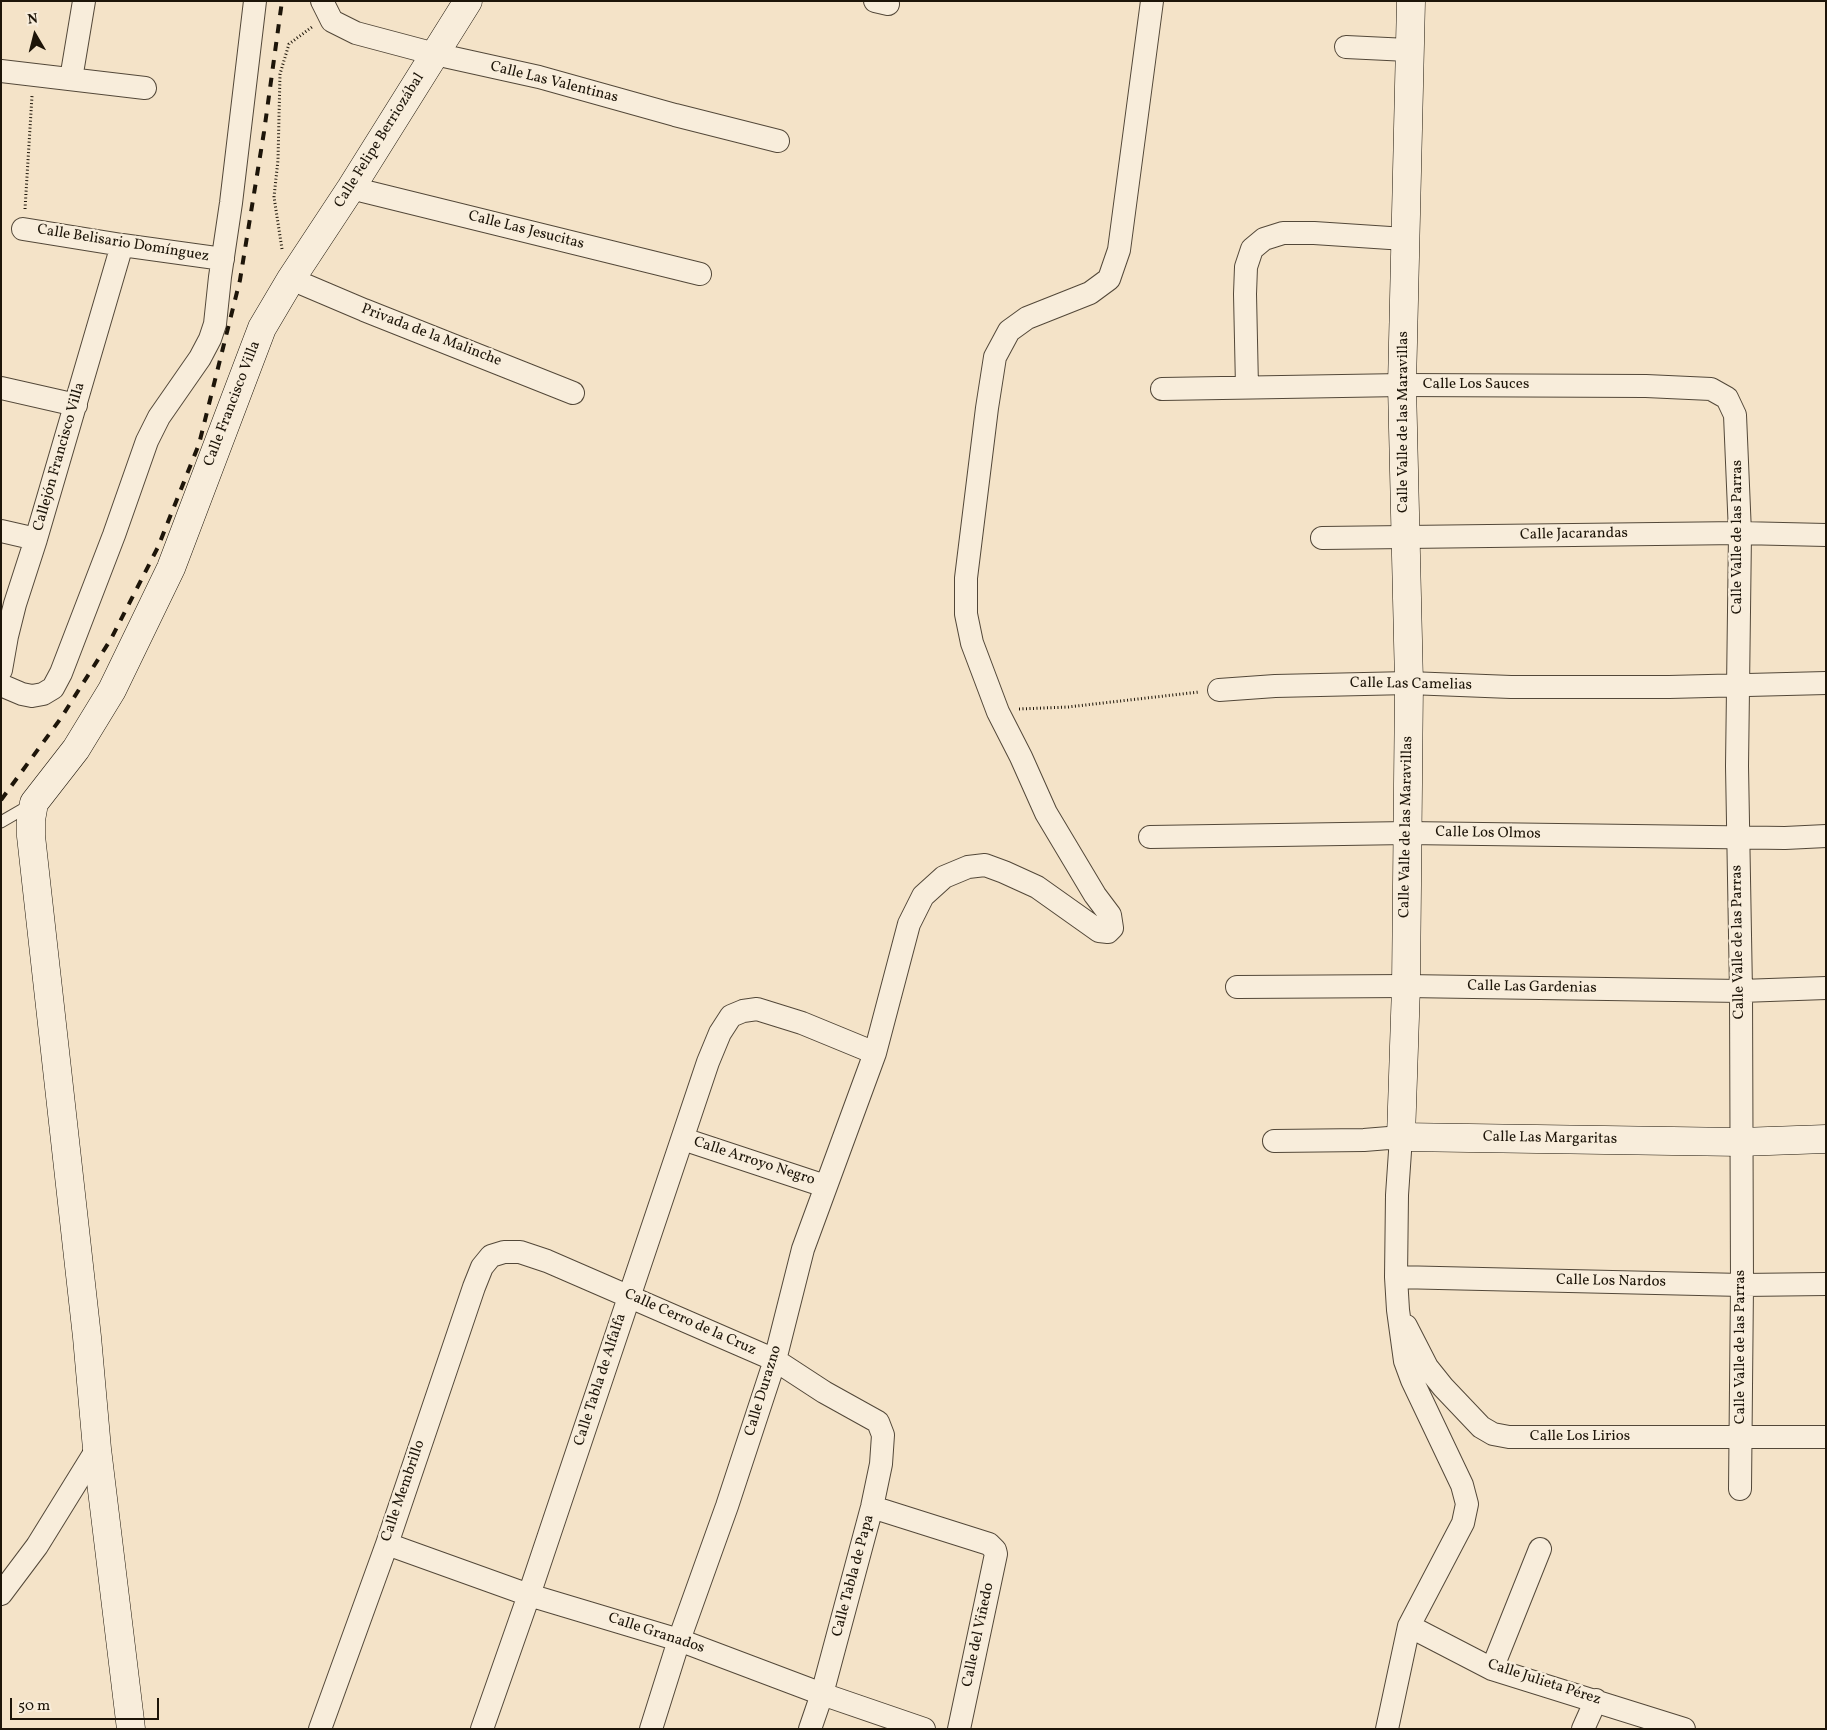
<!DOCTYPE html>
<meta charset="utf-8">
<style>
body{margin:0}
#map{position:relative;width:1827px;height:1730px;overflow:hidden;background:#f4e3c8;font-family:Vollkorn,serif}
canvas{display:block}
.frame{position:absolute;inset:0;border:2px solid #1d1509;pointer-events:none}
.north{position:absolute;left:10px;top:10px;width:50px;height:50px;-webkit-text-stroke:4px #f8eddb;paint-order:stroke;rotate:352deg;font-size:14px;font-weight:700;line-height:20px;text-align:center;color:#1d1509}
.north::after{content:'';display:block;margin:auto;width:18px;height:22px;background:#1d1509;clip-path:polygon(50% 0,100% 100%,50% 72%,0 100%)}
.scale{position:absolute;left:10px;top:1698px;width:149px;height:22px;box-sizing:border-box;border:2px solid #1d1509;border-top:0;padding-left:6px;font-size:15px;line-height:18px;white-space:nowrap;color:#1d1509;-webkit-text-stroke:4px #f8eddb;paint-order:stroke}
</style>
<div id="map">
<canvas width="1827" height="1730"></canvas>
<div class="frame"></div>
<div class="north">N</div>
<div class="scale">50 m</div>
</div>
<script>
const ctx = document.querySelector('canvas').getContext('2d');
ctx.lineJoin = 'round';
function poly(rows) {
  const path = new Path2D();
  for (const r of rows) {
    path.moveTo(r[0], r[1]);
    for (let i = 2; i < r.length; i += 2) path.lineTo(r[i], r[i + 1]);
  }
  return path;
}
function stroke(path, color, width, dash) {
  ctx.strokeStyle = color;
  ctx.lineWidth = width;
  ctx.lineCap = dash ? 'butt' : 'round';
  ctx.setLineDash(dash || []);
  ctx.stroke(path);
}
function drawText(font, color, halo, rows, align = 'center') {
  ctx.font = font + ' Vollkorn,serif';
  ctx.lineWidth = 5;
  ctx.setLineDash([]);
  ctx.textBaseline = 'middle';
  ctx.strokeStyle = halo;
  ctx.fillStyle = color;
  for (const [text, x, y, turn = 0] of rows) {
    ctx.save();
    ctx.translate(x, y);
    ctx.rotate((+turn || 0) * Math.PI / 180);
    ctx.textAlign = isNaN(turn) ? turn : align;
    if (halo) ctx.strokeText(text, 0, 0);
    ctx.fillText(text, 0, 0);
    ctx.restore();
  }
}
const path = poly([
 [25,209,32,96],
 [282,249,274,197,278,160,280,74,289,44,312,27],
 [1019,709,1068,707,1199,692]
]);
const lane = poly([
 [1,822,32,804]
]);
const street = poly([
 [322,1,332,21,356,33,435,54,539,77,675,115,778,141],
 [875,1,888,4],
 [1346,47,1408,50],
 [1,71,145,88],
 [71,79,84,1],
 [351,188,700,274],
 [23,229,122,245,223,259],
 [291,279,364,310,573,393],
 [1247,387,1245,294,1246,267,1252,249,1264,239,1283,233,1314,233,1405,239],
 [1,388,76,405],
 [1162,389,1402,385,1646,386,1711,389,1727,398,1735,415,1740,533,1737,766,1741,991,1742,1285,1740,1489],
 [1,531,36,539],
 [1322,538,1740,533,1826,535],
 [1,670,7,636,15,604,36,539,122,245],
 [1,685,22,694,32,696,43,694,53,688,61,673,114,535,147,441,159,417,200,358,210,339,215,324,220,277,231,203,255,1],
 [1219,690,1275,686,1409,683,1511,687,1669,687,1826,683],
 [1150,837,1407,833,1785,838,1826,836],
 [1237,987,1406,986,1741,991,1826,988],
 [683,1139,825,1186],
 [1274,1141,1364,1140,1401,1137,1397,1195,1396,1277,1398,1310,1405,1361,1412,1380,1462,1485,1467,1504,1463,1523,1409,1626,1387,1729],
 [1396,1277,1742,1285,1826,1284],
 [1406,1326,1427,1367,1443,1387,1481,1427,1493,1434,1509,1437,1826,1437],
 [872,1507,989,1544,995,1550,996,1554,959,1729],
 [387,1544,529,1595,679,1640,822,1694,924,1729],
 [1,1594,37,1546,97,1449],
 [1409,1626,1492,1669,1684,1729],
 [1492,1669,1540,1549],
 [320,1729,387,1544,474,1287,482,1267,491,1256,504,1252,520,1252,547,1261,775,1360,824,1392,878,1422,883,1435,881,1464,872,1507,822,1694,810,1729],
 [482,1729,529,1595,708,1062,720,1033,731,1016,743,1011,757,1009,802,1023,875,1053],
 [651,1729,679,1640,727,1506,775,1360,803,1249,875,1053,909,924,923,896,944,877,968,867,985,865,1004,872,1037,887,1099,931,1108,932,1112,928,1110,915,1095,895,1046,813,1021,757,998,712,972,643,966,614,966,578,987,408,995,357,1009,331,1027,318,1090,293,1109,279,1119,250,1152,1],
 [1583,1729,1596,1700]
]);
const secondary = poly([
 [1411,1,1402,385,1409,683,1406,986,1401,1137,1740,1142,1826,1139],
 [131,1729,97,1449,87,1337,38,899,31,836,31,820,34,803,76,749,112,690,171,568,262,328,291,279,351,188,468,1]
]);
const rail = poly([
 [1,800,61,718,111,639,158,547,199,444,240,280,264,132,282,1]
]);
const streetNames = [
 ["Calle Las Valentinas",554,83,14],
 ["Calle Felipe Berriozábal",380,141,-58],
 ["Calle Las Jesucitas",526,231,14],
 ["Calle Belisario Domínguez",123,244,9],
 ["Privada de la Malinche",431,336,21],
 ["Calle Los Sauces",1476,385],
 ["Calle Francisco Villa",233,404,-69],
 ["Calle Valle de las Maravillas",1404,422,-90],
 ["Callejón Francisco Villa",60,457,-74],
 ["Calle Jacarandas",1574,535,-1],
 ["Calle Valle de las Parras",1738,537,-90],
 ["Calle Las Camelias",1411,685,1],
 ["Calle Valle de las Maravillas",1407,827,-89],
 ["Calle Los Olmos",1488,834,1],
 ["Calle Valle de las Parras",1739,942,-91],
 ["Calle Las Gardenias",1532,988,1],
 ["Calle Las Margaritas",1550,1139,1],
 ["Calle Arroyo Negro",754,1162,18],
 ["Calle Los Nardos",1611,1282,1],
 ["Calle Cerro de la Cruz",690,1323,24],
 ["Calle Valle de las Parras",1741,1347,-90],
 ["Calle Tabla de Alfalfa",601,1380,-72],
 ["Calle Durazno",764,1391,-73],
 ["Calle Los Lirios",1580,1437],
 ["Calle Membrillo",404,1491,-71],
 ["Calle Tabla de Papa",854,1576,-75],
 ["Calle Granados",656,1634,18],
 ["Calle del Viñedo",979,1635,-78],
 ["Calle Julieta Pérez",1544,1683,18]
];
stroke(lane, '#534839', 13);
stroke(street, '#534839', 24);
stroke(secondary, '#1d1509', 29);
stroke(path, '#1d1509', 3, [1, 2.5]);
stroke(lane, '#f8eddb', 11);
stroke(street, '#f8eddb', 22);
stroke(secondary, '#f8eddb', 28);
stroke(rail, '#1d1509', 4, [9, 9]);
drawText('15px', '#1d1509', '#f8eddb', streetNames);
</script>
